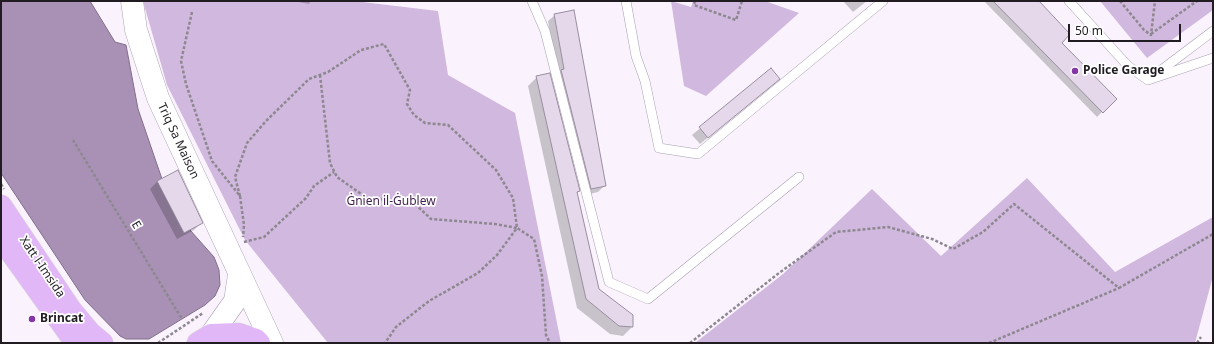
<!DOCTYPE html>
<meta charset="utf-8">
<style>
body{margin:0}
#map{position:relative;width:1214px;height:344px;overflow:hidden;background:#faf3fe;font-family:"Noto Sans",sans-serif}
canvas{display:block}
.frame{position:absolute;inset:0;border:2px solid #201c22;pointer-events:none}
.scale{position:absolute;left:1068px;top:24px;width:113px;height:18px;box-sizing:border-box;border:2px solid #201c22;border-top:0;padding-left:5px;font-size:12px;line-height:14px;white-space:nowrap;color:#201c22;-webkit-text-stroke:3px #fff;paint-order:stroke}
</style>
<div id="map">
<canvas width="1214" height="344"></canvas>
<div class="frame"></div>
<div class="scale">50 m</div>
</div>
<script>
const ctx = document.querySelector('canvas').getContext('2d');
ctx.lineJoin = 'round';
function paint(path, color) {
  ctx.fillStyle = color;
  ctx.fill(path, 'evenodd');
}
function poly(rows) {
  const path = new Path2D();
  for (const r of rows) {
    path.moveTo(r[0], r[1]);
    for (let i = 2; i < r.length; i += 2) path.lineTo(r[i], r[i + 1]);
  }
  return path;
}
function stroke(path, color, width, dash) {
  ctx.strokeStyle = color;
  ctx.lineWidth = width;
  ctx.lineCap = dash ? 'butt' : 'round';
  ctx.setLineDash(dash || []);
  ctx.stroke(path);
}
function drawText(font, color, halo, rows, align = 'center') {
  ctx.font = font + ' "Noto Sans",sans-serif';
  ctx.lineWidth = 3.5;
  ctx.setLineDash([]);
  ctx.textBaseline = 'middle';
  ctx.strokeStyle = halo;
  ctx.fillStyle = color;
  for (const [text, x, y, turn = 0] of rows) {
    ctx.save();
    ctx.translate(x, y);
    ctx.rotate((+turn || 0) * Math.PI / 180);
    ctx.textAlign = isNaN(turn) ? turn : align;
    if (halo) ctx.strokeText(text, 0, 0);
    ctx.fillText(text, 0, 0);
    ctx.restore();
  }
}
const green = poly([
 [143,1,354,1,438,11,448,75,515,113,561,343,328,343,245,240,167,85],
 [671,1,691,7,693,1,765,1,799,13,706,96,684,86],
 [1100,1,1213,1,1213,10,1147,58],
 [1027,178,1115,272,1213,217,1213,276,1195,343,695,343,783,274,872,189,941,256]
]);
const water = poly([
 [1,1,90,1,115,42,126,45,138,109,162,179,157,181,184,233,190,230,214,257,219,270,220,285,215,296,205,305,149,339,126,339,120,336,85,300,1,173,1,1]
]);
const shadow = poly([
 [293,1,311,1,309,4],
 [843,1,867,1,853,12],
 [984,1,1038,1,1060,43,1115,99,1097,117],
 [555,15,605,185,598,192,585,195,557,75,548,21],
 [771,69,772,85,700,144,692,135],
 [537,77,579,191,577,193,598,290,632,315,632,327,623,336,610,334,577,308,528,86],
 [177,171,201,223,194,230,177,239,150,189,157,182]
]);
const building = poly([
 [993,1,1039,1,1070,34,1062,43,1117,99,1103,113,993,1],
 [574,10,606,186,591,189,561,70,564,69,554,14,574,10],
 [771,68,780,79,708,138,699,127,771,68],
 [550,73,580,191,577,192,599,289,633,315,633,327,619,326,586,299,536,76,550,73],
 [178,170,203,223,184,233,157,181,178,170]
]);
const path = poly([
 [695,1,694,5,736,20,742,1],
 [1120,1,1144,30,1151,35,1155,1],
 [192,12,181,61,186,84,212,161,240,196,244,225,243,237],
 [1151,34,1197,1],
 [320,75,330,163,337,177,367,198,413,202,431,219,495,224,517,228,497,255,478,273,429,301,396,327,385,343],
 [73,140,182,319],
 [1,184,4,189],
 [240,196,235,177,247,143,266,121,309,79,328,72,361,50,384,44,410,90,407,104,414,115,425,123,448,125,496,170,513,198,517,228,534,239,542,276,546,335,550,343],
 [244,242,264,237,306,198,314,186,334,172],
 [158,343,203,313],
 [690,343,779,273,836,232,888,227,932,239,953,249,983,232,1014,204,1119,288,1213,234],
 [989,343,1119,288],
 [1197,343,1201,337]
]);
const service = poly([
 [532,1,545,31,609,282,648,299,799,177],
 [626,1,636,56,645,81,659,148,698,154,883,1],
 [1069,1,1128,66,1148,80,1213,58],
 [1156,74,1213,31]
]);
const tertiary = poly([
 [132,1,136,30,158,98,272,343],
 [211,335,235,301,239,275]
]);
const trunk = poly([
 [1,206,70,309,90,333,102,343],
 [1,238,76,343],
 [198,343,211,335,238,334,256,340,259,343]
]);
const markers = [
 [1075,71,4,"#8536a6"],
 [32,319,4,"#8536a6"]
];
const poiNames = [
 ["Police Garage",1083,71],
 ["Brincat",40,319]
];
const streetNames = [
 ["Triq Sa Maison",178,141,65],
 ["E",136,225,59],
 ["Xatt l-Imsida",42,267,56]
];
const parkNames = [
 ["Ġnien il-Ġublew",391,202]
];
paint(green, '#d1b8de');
paint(water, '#a991b6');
stroke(water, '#806e8a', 1);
paint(shadow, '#0003');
paint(building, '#e4d8ea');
stroke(building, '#998e9f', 1);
stroke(service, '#aa9fb0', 10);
stroke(tertiary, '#aa9fb0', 23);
stroke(trunk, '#d7d6d7', 23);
stroke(path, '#8d8890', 2.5, [3, 2]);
stroke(service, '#fff', 9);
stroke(tertiary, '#fff', 22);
stroke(trunk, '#e2b7f8', 22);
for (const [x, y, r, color] of markers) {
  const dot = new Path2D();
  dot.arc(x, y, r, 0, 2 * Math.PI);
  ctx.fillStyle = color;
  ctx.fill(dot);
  stroke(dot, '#fff', 1.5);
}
drawText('bold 12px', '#201c22', '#fff', poiNames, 'left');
drawText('12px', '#201c22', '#fff', streetNames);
drawText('12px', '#401f4f', '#fff', parkNames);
</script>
